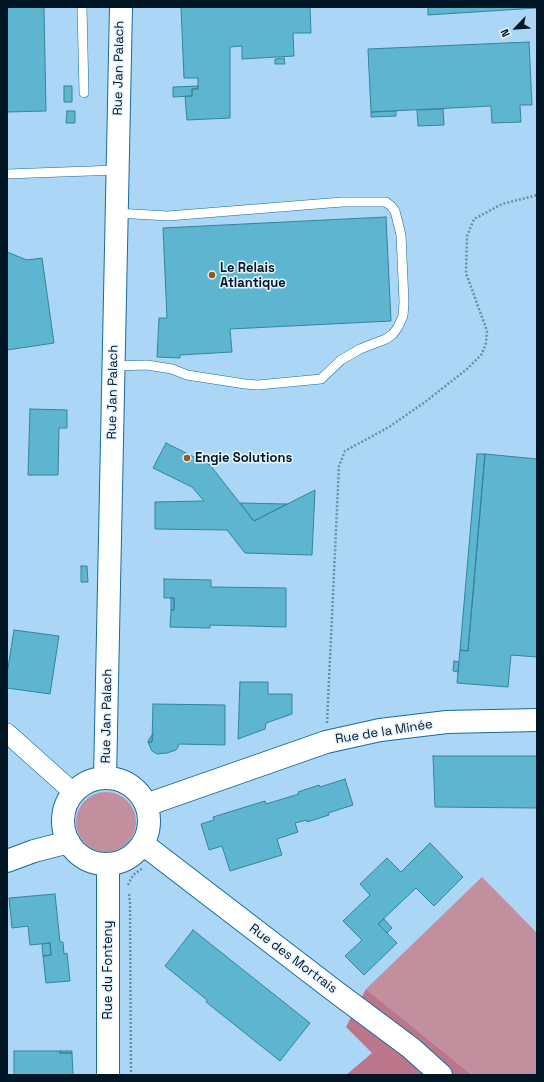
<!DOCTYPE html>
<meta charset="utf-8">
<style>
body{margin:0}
#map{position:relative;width:544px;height:1082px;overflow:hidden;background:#abd6f5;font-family:"Space Grotesk",sans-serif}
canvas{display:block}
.frame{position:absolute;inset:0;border:8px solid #011726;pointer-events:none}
.north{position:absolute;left:496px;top:8px;width:40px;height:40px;-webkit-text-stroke:3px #e5f3fe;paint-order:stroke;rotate:245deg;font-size:11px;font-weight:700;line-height:16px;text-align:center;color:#011726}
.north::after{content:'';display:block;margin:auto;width:14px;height:18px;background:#011726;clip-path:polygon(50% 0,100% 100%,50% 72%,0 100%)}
</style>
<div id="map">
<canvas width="544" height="1082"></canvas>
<div class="frame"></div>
<div class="north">N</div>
</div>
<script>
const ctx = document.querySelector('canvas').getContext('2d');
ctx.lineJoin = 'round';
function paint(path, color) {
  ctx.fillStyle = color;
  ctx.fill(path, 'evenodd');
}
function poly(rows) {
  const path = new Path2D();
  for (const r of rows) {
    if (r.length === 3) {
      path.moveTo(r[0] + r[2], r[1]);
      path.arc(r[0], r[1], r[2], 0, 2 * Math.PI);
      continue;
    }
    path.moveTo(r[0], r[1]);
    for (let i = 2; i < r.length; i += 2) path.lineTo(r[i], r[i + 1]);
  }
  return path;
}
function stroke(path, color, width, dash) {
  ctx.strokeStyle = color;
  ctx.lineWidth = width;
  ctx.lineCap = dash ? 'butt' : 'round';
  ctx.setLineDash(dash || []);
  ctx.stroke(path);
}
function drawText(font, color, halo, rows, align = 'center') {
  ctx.font = font + ' "Space Grotesk",sans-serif';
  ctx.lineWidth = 3;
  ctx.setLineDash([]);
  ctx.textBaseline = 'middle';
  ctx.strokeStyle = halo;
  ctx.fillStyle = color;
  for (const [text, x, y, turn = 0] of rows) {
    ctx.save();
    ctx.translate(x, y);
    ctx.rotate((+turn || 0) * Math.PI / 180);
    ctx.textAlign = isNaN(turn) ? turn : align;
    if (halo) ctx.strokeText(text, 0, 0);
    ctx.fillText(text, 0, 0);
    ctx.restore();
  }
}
const green = poly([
 [106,822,30],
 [482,877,537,933,537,1075,472,1075,366,989]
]);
const forest = poly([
 [366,989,472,1075,346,1075,372,1053,346,1027]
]);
const building = poly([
 [7,7,44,7,46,111,7,112,7,7],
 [181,7,310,7,311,33,293,33,294,56,242,59,242,46,230,47,230,118,187,120,185,96,192,96,192,89,198,89,198,78,184,78,181,7],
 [428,7,537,7,537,8,428,15,428,7],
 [529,42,532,105,520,105,521,122,492,123,491,106,371,112,368,49,529,42],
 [284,58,285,64,275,64,275,59,284,58],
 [64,86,72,86,72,102,64,102,64,86],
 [198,86,198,89,192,89,192,96,173,97,173,87,198,86],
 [443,109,444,125,418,126,417,110,443,109],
 [67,111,75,111,75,123,66,123,67,111],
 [396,111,396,116,371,117,371,112,396,111],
 [386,217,391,321,230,329,232,352,180,355,180,358,157,357,159,318,167,318,163,228,386,217],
 [7,252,27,260,42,258,54,343,7,350,7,252],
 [30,409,67,410,67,428,59,428,58,475,28,475,30,409],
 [166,443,210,465,254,521,315,490,312,555,245,553,227,530,155,529,155,502,204,501,192,487,153,468,166,443],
 [477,454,485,454,468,651,460,650,477,454],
 [485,454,537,459,537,657,511,655,508,687,457,683,460,650,468,651,485,454],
 [240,503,287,504,254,521,240,503],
 [81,566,87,566,88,582,81,582,81,566],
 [164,579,211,580,211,587,286,588,286,627,210,625,210,628,170,627,171,610,174,610,174,598,164,598,164,579],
 [171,598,174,598,174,610,171,610,171,598],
 [14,630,59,636,50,694,7,688,7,674,14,630],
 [454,661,459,662,458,672,453,671,454,661],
 [240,682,268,682,268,694,292,694,292,714,266,723,265,729,238,739,240,682],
 [153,704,225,705,225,745,179,744,178,747,176,750,167,753,157,754,152,751,148,742,152,742,153,704],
 [153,734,152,742,148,742,149,739,153,734],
 [433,756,537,756,537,808,435,807,433,756],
 [345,779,353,805,328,813,329,815,307,822,307,820,295,823,298,832,277,839,282,855,230,871,222,846,209,850,201,824,214,820,213,817,265,801,266,804,299,794,298,792,319,785,320,787,345,779],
 [430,843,463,877,434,906,416,888,378,924,397,943,364,975,345,956,362,940,343,921,370,895,360,884,387,858,401,872,430,843],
 [55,894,60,942,63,942,64,954,67,953,70,981,46,983,43,956,51,955,50,943,30,945,28,926,12,928,9,898,55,894],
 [384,919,392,928,387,933,378,924,384,919],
 [193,930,310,1023,280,1061,206,1002,207,1000,165,966,193,930],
 [50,943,51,955,43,956,42,944,50,943],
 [14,1051,60,1051,60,1053,72,1053,73,1075,14,1075,14,1051],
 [60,1051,72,1051,72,1053,60,1053,60,1051]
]);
const path = poly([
 [327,723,339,466,345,451,389,427,425,402,467,369,482,354,486,343,487,331,466,273,467,236,474,219,502,204,537,195],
 [128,885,133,875,143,868],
 [129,894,130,903,131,1075]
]);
const service = poly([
 [82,7,84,93],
 [7,174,117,170],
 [113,366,147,365,172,369,187,375,245,384,258,385,321,379,341,360,360,349,386,339,393,334,398,327,403,316,404,302,401,235,395,211,391,206,386,202,342,202,168,216,116,213]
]);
const minor = poly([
 [7,733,74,793]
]);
const tertiary = poly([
 [105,778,121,7],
 [106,821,43],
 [146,805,326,742,380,730,447,722,537,720],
 [143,844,332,989,411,1048,441,1075],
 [7,861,34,851,69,842],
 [108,1075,108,864]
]);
const markers = [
 [212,275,4,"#97591f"],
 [187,458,4,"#97591f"]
];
const streetNames = [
 ["Rue Jan Palach",119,68,-89],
 ["Rue Jan Palach",113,392,-89],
 ["Rue Jan Palach",107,716,-89],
 ["Rue de la Minée",384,732,-9],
 ["Rue des Mortrais",293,959,37],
 ["Rue du Fonteny",108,970,-90]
];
const poiNames = [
 ["Le Relais",220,268],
 ["Atlantique",220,283],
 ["Engie Solutions",195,458]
];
paint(green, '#c28f9e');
paint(forest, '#bb768c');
paint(building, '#5eb5cf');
stroke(building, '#33849a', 1);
stroke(service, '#176c9a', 10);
stroke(minor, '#176c9a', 20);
stroke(tertiary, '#176c9a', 24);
stroke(path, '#6c8fa8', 2.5, [2, 2]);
stroke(service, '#fff', 9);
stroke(minor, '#fff', 19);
stroke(tertiary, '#fff', 22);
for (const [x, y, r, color] of markers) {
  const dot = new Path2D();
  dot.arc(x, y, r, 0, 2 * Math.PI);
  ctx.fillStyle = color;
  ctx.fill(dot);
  stroke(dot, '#e5f3fe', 1.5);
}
drawText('13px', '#011726', '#e5f3fe', streetNames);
drawText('bold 13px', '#011726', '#e5f3fe', poiNames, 'left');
</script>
